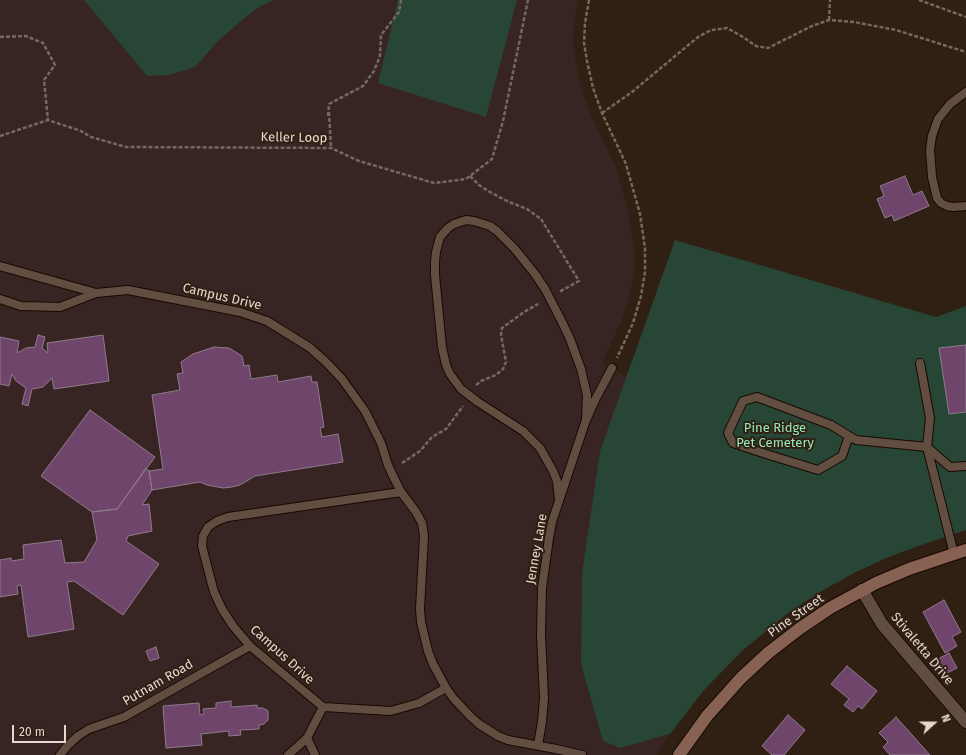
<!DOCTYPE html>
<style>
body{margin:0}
#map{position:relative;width:966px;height:755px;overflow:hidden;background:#301f13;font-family:"Fira Sans",sans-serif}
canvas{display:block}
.north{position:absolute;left:914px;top:703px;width:40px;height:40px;-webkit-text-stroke:3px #301f13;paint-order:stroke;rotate:69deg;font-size:11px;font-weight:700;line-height:16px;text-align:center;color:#e4d8d0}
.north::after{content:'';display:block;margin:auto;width:14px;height:18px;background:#e4d8d0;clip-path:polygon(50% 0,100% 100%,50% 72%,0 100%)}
.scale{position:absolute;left:12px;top:725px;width:54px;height:18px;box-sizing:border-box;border:2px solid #e4d8d0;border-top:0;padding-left:5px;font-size:12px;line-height:14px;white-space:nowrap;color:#e4d8d0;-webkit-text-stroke:3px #301f13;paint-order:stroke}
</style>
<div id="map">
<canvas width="966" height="755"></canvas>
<div class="north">N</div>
<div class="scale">20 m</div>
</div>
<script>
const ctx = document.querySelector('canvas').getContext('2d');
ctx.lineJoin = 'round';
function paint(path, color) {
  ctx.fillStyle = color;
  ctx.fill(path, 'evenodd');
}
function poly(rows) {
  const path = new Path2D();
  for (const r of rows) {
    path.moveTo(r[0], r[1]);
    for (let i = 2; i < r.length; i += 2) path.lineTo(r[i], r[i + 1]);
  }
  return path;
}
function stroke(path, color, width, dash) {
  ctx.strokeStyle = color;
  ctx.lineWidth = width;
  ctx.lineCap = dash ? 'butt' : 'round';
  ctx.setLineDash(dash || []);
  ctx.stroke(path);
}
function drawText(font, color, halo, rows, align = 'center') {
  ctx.font = font + ' "Fira Sans",sans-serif';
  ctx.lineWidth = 4;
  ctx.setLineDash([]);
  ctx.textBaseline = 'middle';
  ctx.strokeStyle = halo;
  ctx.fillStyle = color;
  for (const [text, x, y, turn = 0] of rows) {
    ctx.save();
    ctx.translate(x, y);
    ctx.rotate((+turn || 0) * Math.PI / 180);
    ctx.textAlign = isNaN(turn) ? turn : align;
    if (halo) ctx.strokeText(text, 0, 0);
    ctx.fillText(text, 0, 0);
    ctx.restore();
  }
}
const education = poly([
 [0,0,84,0,147,76,217,42,241,21,259,7,274,0,578,0,574,22,573,43,576,63,582,91,592,117,616,168,623,192,629,216,634,249,634,271,630,293,622,319,602,364,627,377,600,451,582,573,581,664,620,748,670,734,657,755,0,755]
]);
const green = poly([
 [84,0,274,0,259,7,241,21,217,42,195,67,169,75,147,76],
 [398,0,517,0,486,117,378,83],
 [675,240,936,317,966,306,966,530,921,545,886,558,854,573,820,592,788,613,742,651,704,690,670,734,620,748,603,741,581,664,582,573,600,451]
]);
const building = poly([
 [905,176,913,195,922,191,929,206,894,221,892,215,885,218,877,199,884,196,880,186,905,176],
 [38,335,45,337,42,348,48,353,47,343,103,335,109,381,54,389,52,378,43,387,32,389,28,406,22,404,26,388,16,381,12,374,9,386,0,384,0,337,19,341,17,353,26,348,35,347,38,335],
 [966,345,966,412,949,414,939,348,966,345],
 [214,347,229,348,242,356,244,366,249,365,251,379,277,375,278,382,311,376,312,382,317,382,324,427,320,428,322,437,338,434,343,462,255,476,240,485,232,487,223,488,207,485,200,482,152,490,149,471,163,469,152,395,180,390,177,374,183,373,181,362,193,354,214,347],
 [90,410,155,457,117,509,92,512,41,476,90,410],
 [146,468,149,471,152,490,142,505,149,504,152,531,128,536,126,541,159,564,123,615,74,581,67,582,74,629,28,637,21,585,17,586,18,594,0,597,0,560,11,558,12,561,24,559,23,545,61,540,65,563,84,562,97,540,92,512,117,509,146,468],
 [944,600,961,632,952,637,957,646,945,653,923,612,944,600],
 [156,647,159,658,150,661,146,651,156,647],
 [949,653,957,668,945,674,938,659,949,653],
 [847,666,877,691,862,709,858,706,853,712,844,705,849,699,831,684,847,666],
 [231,701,231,707,257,705,257,708,263,708,268,711,268,720,264,724,259,725,259,729,240,730,241,735,229,736,229,731,201,734,202,745,166,748,163,706,199,703,200,715,204,714,203,709,216,708,216,703,231,701],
 [788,715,805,730,784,755,772,755,762,746,788,715],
 [896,717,930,755,890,755,883,747,888,742,879,733,896,717]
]);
const path = poly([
 [589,0,585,23,584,43,587,61,593,88,602,113,626,164,640,214,645,248,645,272,641,296,633,323,617,358],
 [919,0,966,17],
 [829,20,830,0],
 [0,37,26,36,43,43,55,65,44,80,48,120],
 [329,112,331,148],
 [602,113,632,92,698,37,711,30,727,28,743,37,756,46,768,48,812,26,829,20,854,22,896,30,966,52],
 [328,116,329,104,363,86,374,71,380,56,381,35,399,12,401,0],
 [0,136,48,120,81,131,91,137,126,147,331,148,359,161,434,183,466,179,492,159,503,121,528,0],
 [470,176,479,185,488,191,509,202,527,209,541,219,579,281,559,292],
 [476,385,481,381,496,375,503,369,506,362,501,335,502,328,524,312,538,304],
 [402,463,420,451,432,437,446,429,463,406]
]);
const lane = poly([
 [966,92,950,104,938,119,932,136,930,150,932,177,937,198,941,203,947,206,953,207,966,206],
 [0,266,96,293,128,290,240,312,267,321,309,347,326,362,342,379,365,411,381,443,388,465,394,478,401,492,416,512,422,523,424,536,420,609,421,622,428,651,433,664,446,688,454,699,471,717,479,724,498,736,508,740,556,749,582,755],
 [0,299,21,306,60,307,96,293],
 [920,363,930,418,927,447,954,554],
 [849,436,842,456,818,470,766,454,733,443,728,433,743,401,757,397,831,425,849,436,856,440,927,447,950,467,966,466],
 [401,492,228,517,217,521,208,527,203,536,202,546,214,592,222,609,233,626,250,646,323,707,391,711,419,703,446,688],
 [559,500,557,481,553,471,540,448,523,431,478,402,461,389,450,374,446,365,442,347,435,275,435,261,436,252,440,237,448,228,454,224,466,220,474,221,490,226,497,231,514,248,535,274,545,289,562,322,570,339,581,369,587,395,586,420],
 [307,738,315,755],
 [538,745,542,722,544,698,541,635,542,588,549,538,552,522,586,420,596,398,612,368],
 [60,755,68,745,78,736,89,729,124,717,250,646],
 [288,755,307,738,323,707]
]);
const street = poly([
 [862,590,882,624,966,722]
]);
const secondary = poly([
 [679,755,707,716,741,678,768,653,799,629,830,608,876,583,909,569,966,550]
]);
const streetNames = [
 ["Keller Loop",294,138,1],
 ["Campus Drive",222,297,13],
 ["Jenney Lane",537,549,-80],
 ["Pine Street",796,616,-35],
 ["Stivaletta Drive",922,649,50],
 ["Campus Drive",282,655,42],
 ["Putnam Road",158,683,-30]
];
const parkNames = [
 ["Pine Ridge",775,428],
 ["Pet Cemetery",775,443]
];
paint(education, '#382523');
paint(green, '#284635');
paint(building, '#6f456b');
stroke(building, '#8e7b8c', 1);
stroke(lane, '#180801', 10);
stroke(street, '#180801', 14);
stroke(secondary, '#180801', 14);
stroke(path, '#77685d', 2.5, [4, 2]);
stroke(lane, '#624e41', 8);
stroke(street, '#624e41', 12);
stroke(secondary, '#876252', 12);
drawText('13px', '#e4d8d0', '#301f13', streetNames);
drawText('13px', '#93e9b9', '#301f13', parkNames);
</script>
